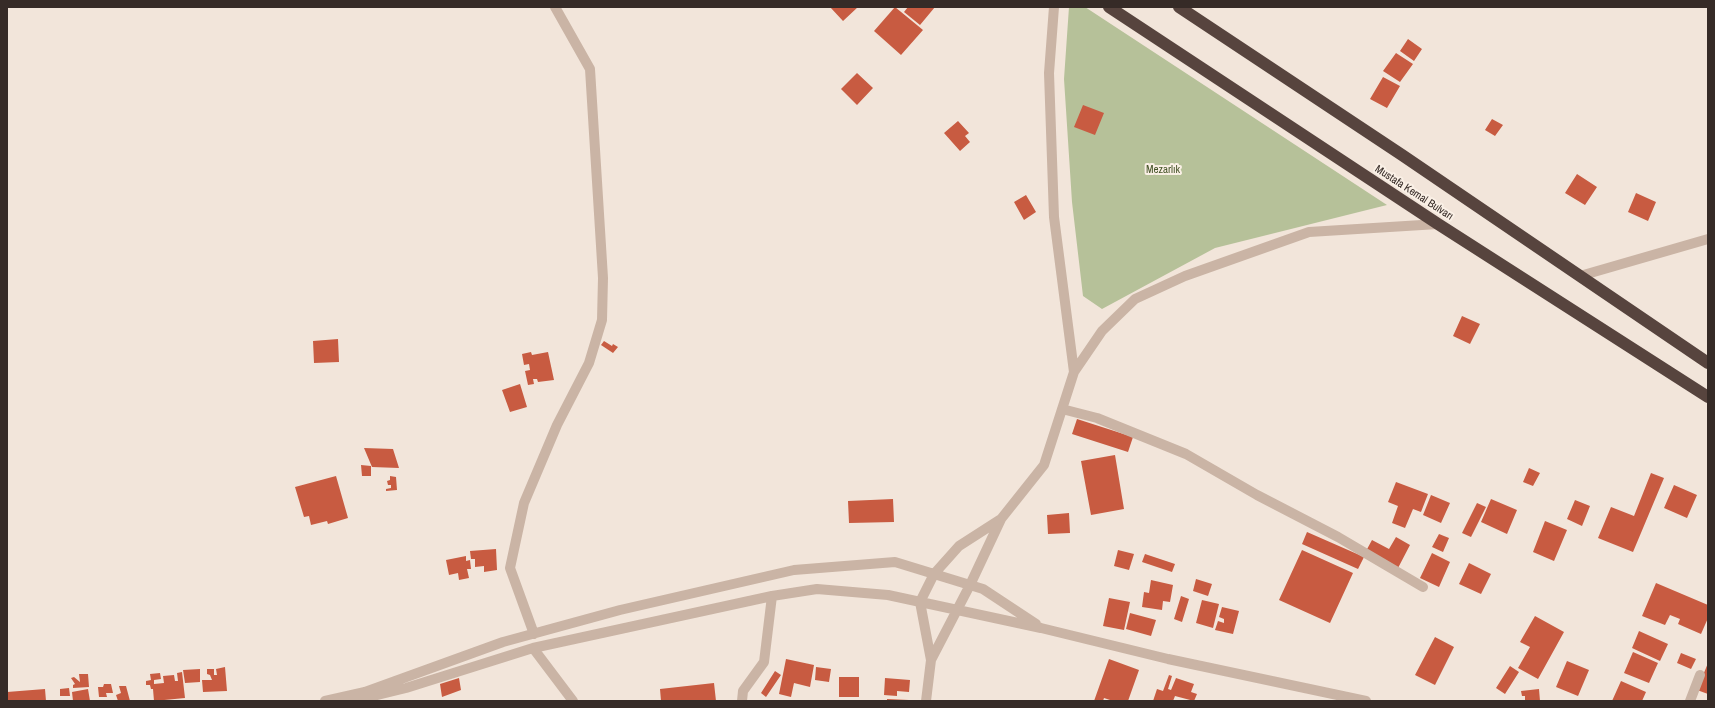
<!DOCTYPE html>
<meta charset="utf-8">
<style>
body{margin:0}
#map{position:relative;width:1715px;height:708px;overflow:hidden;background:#f2e5da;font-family:"Archivo Narrow",sans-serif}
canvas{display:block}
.frame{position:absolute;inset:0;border:8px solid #362b27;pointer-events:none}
</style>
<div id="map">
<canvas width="1715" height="708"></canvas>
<div class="frame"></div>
</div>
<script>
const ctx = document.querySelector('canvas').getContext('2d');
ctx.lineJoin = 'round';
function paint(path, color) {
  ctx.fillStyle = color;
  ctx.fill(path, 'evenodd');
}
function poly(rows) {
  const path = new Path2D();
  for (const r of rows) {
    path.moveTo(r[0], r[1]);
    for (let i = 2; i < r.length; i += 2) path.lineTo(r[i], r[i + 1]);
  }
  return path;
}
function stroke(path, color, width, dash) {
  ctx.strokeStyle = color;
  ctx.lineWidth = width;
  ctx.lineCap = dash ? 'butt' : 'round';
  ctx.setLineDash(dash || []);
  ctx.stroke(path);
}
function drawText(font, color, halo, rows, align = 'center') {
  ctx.font = font + ' "Archivo Narrow",sans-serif';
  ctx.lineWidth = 4;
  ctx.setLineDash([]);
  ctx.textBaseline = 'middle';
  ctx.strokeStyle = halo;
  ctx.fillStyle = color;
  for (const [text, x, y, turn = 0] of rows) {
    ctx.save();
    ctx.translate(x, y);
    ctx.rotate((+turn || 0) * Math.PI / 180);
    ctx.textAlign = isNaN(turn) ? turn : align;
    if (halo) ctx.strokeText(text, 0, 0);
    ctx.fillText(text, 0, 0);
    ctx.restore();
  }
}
const green = poly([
 [1069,7,1085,7,1387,205,1215,248,1102,309,1083,296,1072,202,1064,79]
]);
const building = poly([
 [830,7,858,7,843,21],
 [895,7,923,30,901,55,874,31],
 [908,7,935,7,920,25,904,12],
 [1408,39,1422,49,1414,61,1400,51],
 [1396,53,1413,64,1400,82,1383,71],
 [857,73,873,88,857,105,841,89],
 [1383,77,1400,86,1387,108,1370,99],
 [1083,105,1104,113,1095,135,1074,127],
 [1492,119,1503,125,1495,136,1485,130],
 [958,121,969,133,965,136,970,142,960,151,944,133],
 [1577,174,1597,187,1585,205,1565,193],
 [1636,193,1656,202,1648,221,1628,212],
 [1026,195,1036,212,1024,220,1014,202],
 [1462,316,1480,324,1470,344,1453,336],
 [338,339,339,362,314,363,313,341],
 [604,341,612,346,613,344,618,347,613,353,601,345],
 [531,352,532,355,548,352,554,380,538,382,537,379,533,379,534,384,528,385,525,371,530,370,529,364,524,365,522,354],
 [520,384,527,407,510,412,502,390],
 [1077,419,1133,437,1128,452,1072,434],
 [364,448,393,449,399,468,372,467],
 [1115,455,1124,509,1091,515,1081,461],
 [361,465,371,466,371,476,362,476],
 [1529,468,1540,473,1533,486,1523,482],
 [1651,473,1664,478,1633,552,1598,538,1611,507,1634,516],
 [336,476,348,518,328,524,327,521,311,525,309,516,304,517,295,487],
 [390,476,396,477,397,490,386,491,386,489,391,488,391,485,388,485,387,481,390,480],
 [1396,482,1428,494,1421,512,1413,509,1405,528,1392,523,1398,506,1388,502],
 [1674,485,1697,495,1687,518,1664,508],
 [1431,495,1450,503,1441,523,1423,515],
 [893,499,894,522,849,523,848,501],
 [1491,499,1517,510,1507,534,1481,522],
 [1575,500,1590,506,1582,526,1567,519],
 [1477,503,1486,507,1471,537,1462,533],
 [1069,513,1070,533,1048,534,1047,515],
 [1545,521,1567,530,1554,561,1533,552],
 [1307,532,1364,557,1358,569,1302,544],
 [1439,534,1449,538,1443,552,1432,547],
 [1396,537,1410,545,1398,568,1366,551,1372,540,1389,549],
 [496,549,497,570,484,572,484,566,475,567,475,559,471,559,470,551],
 [1118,550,1134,554,1129,570,1114,566],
 [1302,550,1353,573,1330,623,1279,600],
 [1432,553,1450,562,1439,587,1420,578],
 [1145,554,1175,564,1172,572,1142,562],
 [466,556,466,561,470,560,471,569,467,569,469,578,459,580,458,573,449,575,446,560],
 [1469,563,1491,574,1481,594,1459,584],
 [1196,579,1212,584,1208,596,1193,591],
 [1151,580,1173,585,1170,602,1163,601,1162,610,1142,607,1144,592,1149,593],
 [1656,583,1708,605,1708,618,1701,634,1678,624,1680,619,1670,615,1665,625,1642,616],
 [1181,596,1189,599,1182,622,1174,619],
 [1109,598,1130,602,1124,630,1103,626],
 [1202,600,1219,604,1213,628,1196,623],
 [1222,607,1239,611,1233,634,1215,630,1218,621,1224,623,1224,619,1219,617],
 [1130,613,1156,620,1151,636,1126,629],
 [1535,616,1564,632,1538,679,1518,668,1530,647,1520,642],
 [1639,631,1668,644,1660,661,1632,648],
 [1435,637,1454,647,1435,685,1415,675],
 [1633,652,1658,663,1649,683,1624,673],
 [1681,653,1696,659,1691,669,1677,663],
 [786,659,814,665,810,687,794,683,791,697,779,694],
 [1109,659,1139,670,1128,701,1113,701,1104,698,1103,701,1094,701],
 [1567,661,1589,670,1578,696,1556,687],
 [1708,663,1708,694,1697,690],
 [1510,666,1519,672,1505,694,1496,688],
 [225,667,227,691,203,692,202,680,212,680,210,675,207,674,207,669,214,669,214,675,217,675,216,669],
 [816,667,831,669,829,682,815,680],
 [200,669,200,682,185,683,183,670],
 [775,671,781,675,766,697,761,693],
 [182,672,185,698,154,701,153,689,151,689,150,685,146,685,146,681,151,680,150,674,160,673,161,679,154,680,154,684,164,683,163,676,174,675,175,681,178,681,177,673],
 [79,674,88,674,89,687,73,688,73,685,75,684,71,678,74,677,80,682],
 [1169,675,1172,676,1168,689,1171,690,1176,678,1194,684,1191,692,1197,694,1194,701,1175,696,1173,701,1153,701,1157,689,1163,691],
 [839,677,859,677,859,697,839,697],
 [459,678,461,690,442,697,440,684],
 [885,678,910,680,909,692,897,691,897,696,884,695],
 [1621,681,1646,692,1642,701,1612,701],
 [714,683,716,701,661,701,660,689],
 [104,684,111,684,113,693,106,693,107,697,99,697,98,687,103,687],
 [119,686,126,686,130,701,118,701,116,695,121,693],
 [69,688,70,696,60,696,60,689],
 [45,689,46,701,7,701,7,692],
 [88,689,90,701,73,701,72,692],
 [1539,689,1540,701,1525,701,1525,696,1522,696,1521,691],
 [887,699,909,700,909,701,887,701]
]);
const minor = poly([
 [1054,7,1049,73,1054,217,1074,372],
 [1580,276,1708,239],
 [1062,409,1097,418,1186,454,1257,495,1338,537,1423,587],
 [534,634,510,568,524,503,557,425,589,363,602,320,603,278,590,69,555,7],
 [533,648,573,701],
 [931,660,970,585,1001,519,1044,465,1074,372,1102,331,1135,299,1185,276,1309,232,1438,224],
 [325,701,365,692,503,642,620,610,794,570,895,562,983,589,1036,624],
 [353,701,406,688,533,648,772,596,817,589,888,595,1041,628,1168,659,1366,701],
 [742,701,743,691,764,662,772,596],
 [926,701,931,660,920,602,934,574,959,546,1001,519],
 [1690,701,1700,675]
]);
const highway = poly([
 [1109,7,1438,224,1708,397],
 [1179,7,1402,155,1708,363]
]);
const parkNames = [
 ["Mezarlık",1163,170]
];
const streetNames = [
 ["Mustafa Kemal Bulvarı",1414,193,33]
];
paint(green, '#b6c199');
paint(building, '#c85b41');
stroke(minor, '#cab4a5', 10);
stroke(highway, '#57443e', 12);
drawText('11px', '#47552a', '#faf0e6', parkNames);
drawText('11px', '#362b27', '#faf0e6', streetNames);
</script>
